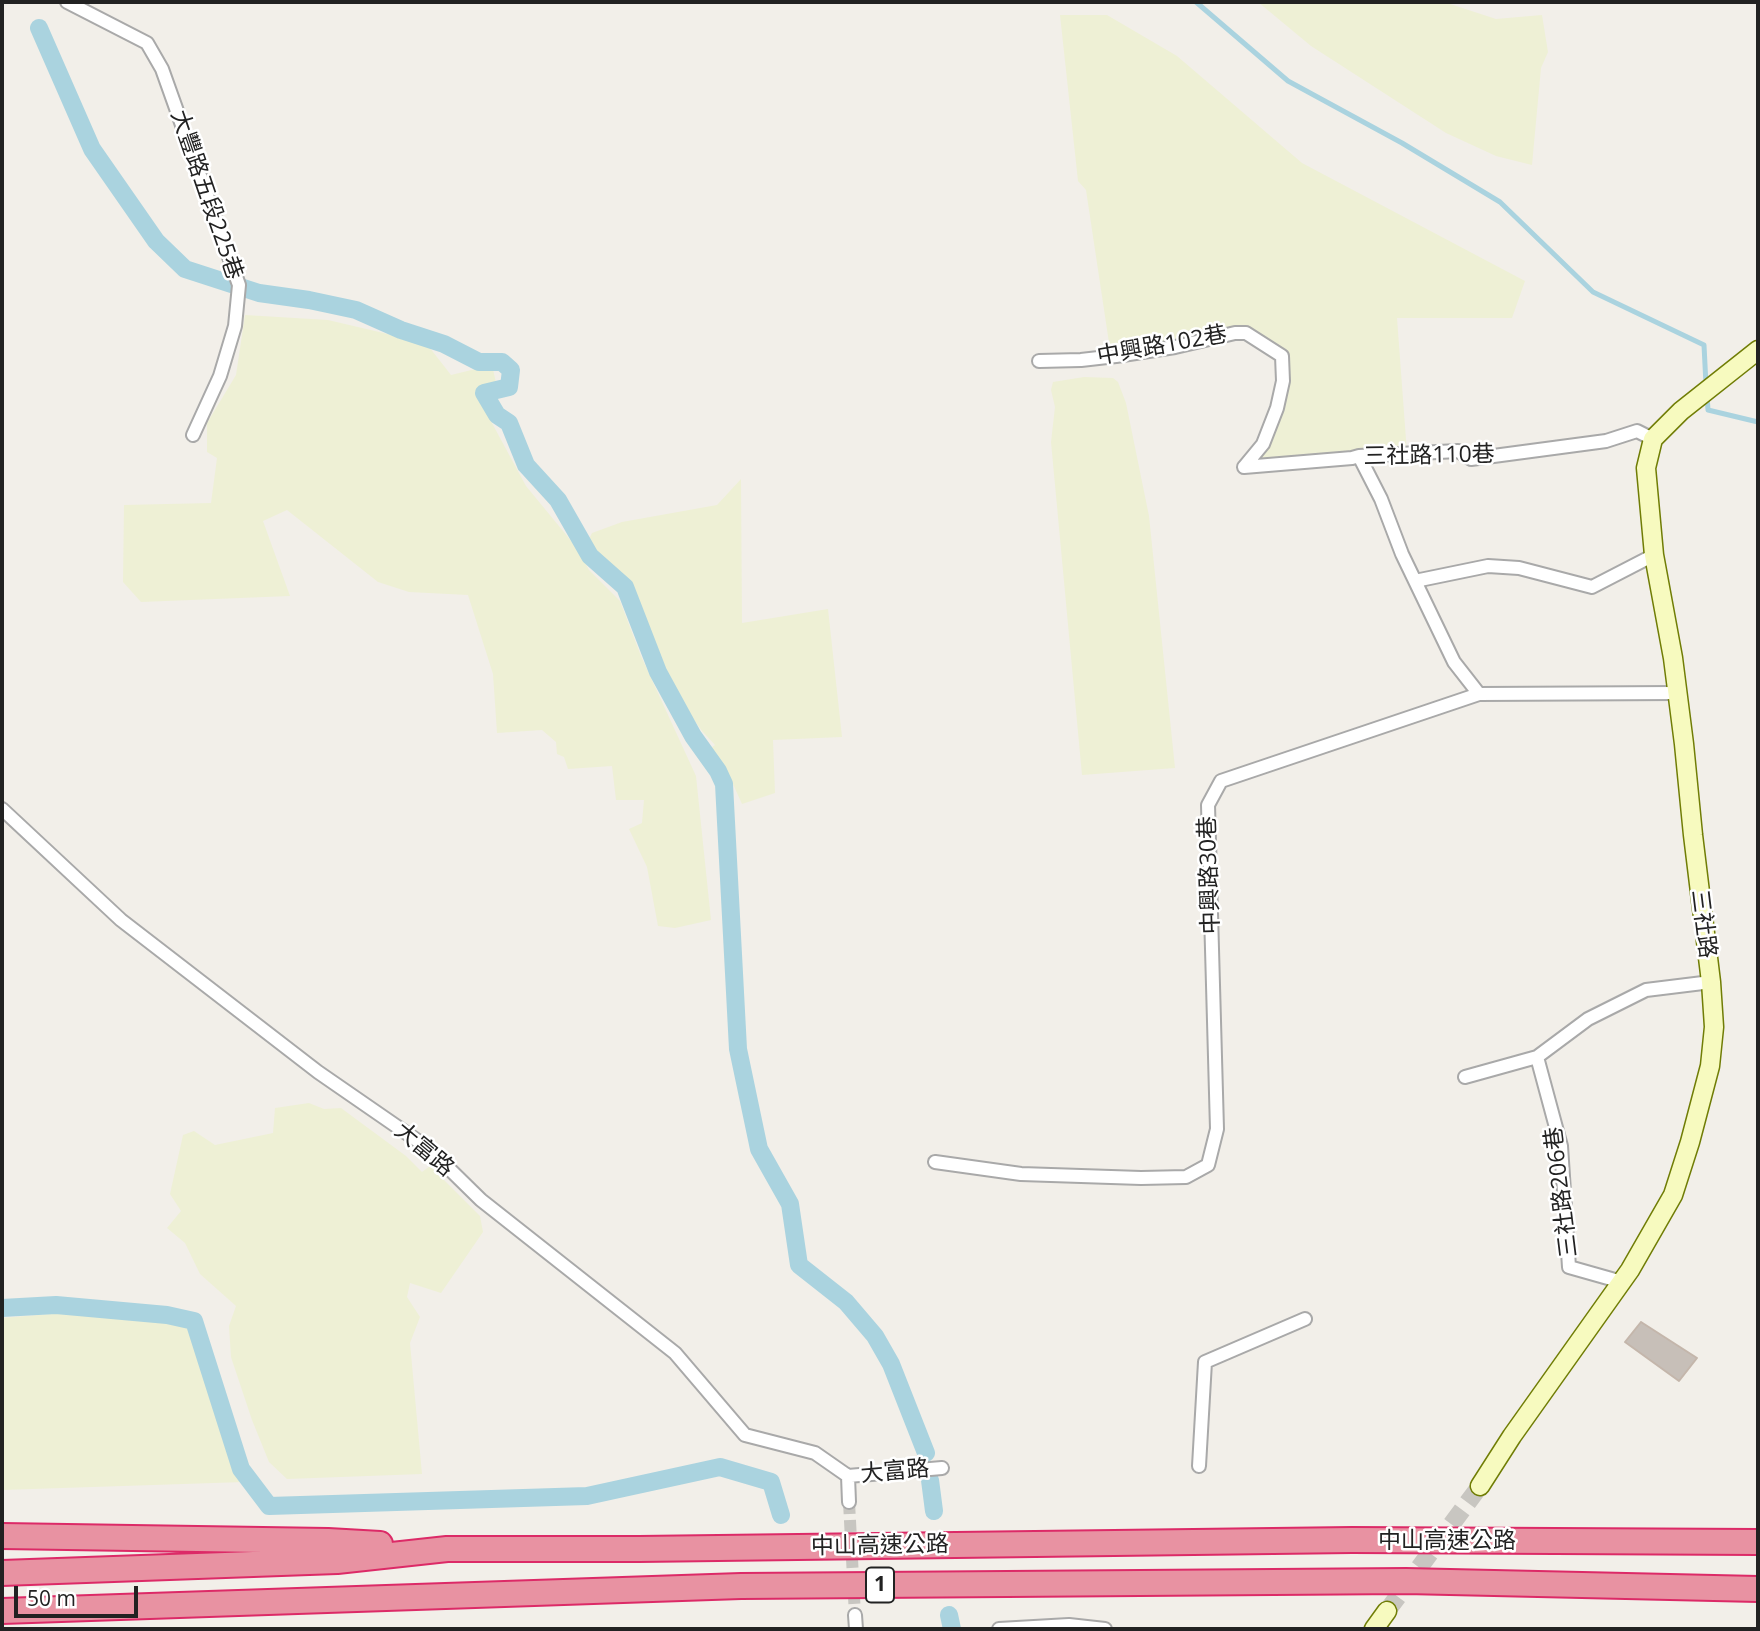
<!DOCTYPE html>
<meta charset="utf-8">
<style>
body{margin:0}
#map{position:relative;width:1760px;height:1631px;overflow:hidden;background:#f2efe9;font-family:"Open Sans",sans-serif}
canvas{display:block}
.frame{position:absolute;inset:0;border:4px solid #222;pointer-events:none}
.scale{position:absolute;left:14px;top:1586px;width:124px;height:32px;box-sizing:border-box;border:4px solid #222;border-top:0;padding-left:9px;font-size:21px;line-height:24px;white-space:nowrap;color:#222;-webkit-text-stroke:5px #fff;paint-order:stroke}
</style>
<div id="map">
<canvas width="1760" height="1631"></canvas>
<div class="frame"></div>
<div class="scale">50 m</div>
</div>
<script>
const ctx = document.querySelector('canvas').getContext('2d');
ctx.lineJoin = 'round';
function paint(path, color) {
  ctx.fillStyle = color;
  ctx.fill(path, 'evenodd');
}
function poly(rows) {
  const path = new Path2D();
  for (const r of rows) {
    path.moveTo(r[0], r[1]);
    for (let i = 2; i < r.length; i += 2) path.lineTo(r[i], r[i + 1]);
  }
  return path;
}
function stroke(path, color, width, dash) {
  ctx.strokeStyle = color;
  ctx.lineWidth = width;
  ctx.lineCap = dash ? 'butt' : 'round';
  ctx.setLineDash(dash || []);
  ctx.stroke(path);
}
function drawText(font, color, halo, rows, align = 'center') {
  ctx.font = font + ' "Open Sans","Noto Sans TC",sans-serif';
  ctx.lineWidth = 5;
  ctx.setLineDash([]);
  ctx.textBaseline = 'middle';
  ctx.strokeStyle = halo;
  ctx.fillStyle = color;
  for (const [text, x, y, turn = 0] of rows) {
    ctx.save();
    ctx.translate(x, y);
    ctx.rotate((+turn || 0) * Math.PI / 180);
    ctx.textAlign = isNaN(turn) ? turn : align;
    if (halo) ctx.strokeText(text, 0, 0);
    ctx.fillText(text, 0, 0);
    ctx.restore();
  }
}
const farmland = poly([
 [1258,2,1444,2,1496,19,1542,15,1548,52,1541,68,1532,165,1496,156,1446,133,1311,46],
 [1060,15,1107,15,1177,56,1302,163,1525,281,1512,318,1397,318,1407,453,1258,460,1280,413,1283,358,1241,333,1111,356,1086,190,1078,181],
 [245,315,328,320,426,343,451,375,492,365,497,387,479,399,526,486,577,548,589,570,620,601,641,656,696,776,711,920,675,928,658,926,647,867,629,829,642,823,644,800,616,800,612,766,568,769,564,757,557,754,556,742,542,730,497,733,493,674,468,595,409,592,378,582,287,510,263,521,290,596,141,602,123,582,124,505,211,503,217,458,207,452,207,423,236,375],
 [1084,377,1113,378,1118,382,1126,403,1149,516,1175,768,1082,775,1051,442,1055,407,1051,390,1053,382],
 [741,479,742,623,828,609,842,737,773,740,775,793,742,804,733,784,707,751,715,745,702,731,681,702,630,588,603,567,588,541,592,533,622,522,717,505],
 [309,1103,324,1109,341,1108,406,1156,422,1172,430,1166,480,1216,483,1232,441,1293,410,1283,407,1297,420,1317,410,1343,422,1474,287,1479,269,1462,252,1420,231,1357,229,1326,236,1306,200,1274,185,1243,167,1228,181,1211,170,1194,183,1135,194,1131,215,1145,273,1133,275,1108],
 [74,1312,116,1319,180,1319,204,1333,251,1471,244,1482,2,1490,2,1318]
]);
const stream = poly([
 [1196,2,1288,81,1402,143,1500,202,1593,292,1704,345,1706,385],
 [1707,395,1708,410,1758,422]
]);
const canal = poly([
 [39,28,92,149,156,241,185,269,259,293,309,300,356,310,401,330,444,344,479,362,502,362,511,370,509,387,484,393,497,415,509,423,526,465,558,500,590,556,625,587,658,672,693,736,718,771,724,784,738,1049,759,1149,790,1204,799,1265,846,1302,875,1336,891,1364,926,1453],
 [2,1308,56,1305,167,1315,194,1321,241,1469,269,1506,587,1496,720,1467,771,1482,781,1515],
 [930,1480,934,1511],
 [949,1615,952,1629]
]);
const building = poly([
 [1641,1322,1697,1358,1679,1381,1625,1342,1641,1322]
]);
const streetTunnel = poly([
 [849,1502,855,1615]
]);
const secondaryTunnel = poly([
 [1387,1611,1480,1486]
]);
const street = poly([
 [67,2,147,43,162,69,239,285,235,326,220,376,193,435],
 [1039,361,1081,360,1116,356,1175,347,1235,333,1246,333,1282,356,1283,381,1277,408,1263,444,1244,467],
 [1359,456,1381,499,1402,554,1454,662,1479,694],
 [1244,467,1352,458,1359,456,1458,451,1471,459,1606,441,1637,431,1653,439],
 [1415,581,1488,566,1519,568,1592,587,1654,555],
 [2,809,121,920,318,1072,428,1148,481,1200,675,1353,745,1435,815,1453,848,1476,942,1468],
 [1537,1057,1588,1019,1646,990,1711,982],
 [1465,1077,1537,1057,1561,1146,1569,1267,1622,1282],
 [935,1162,1021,1174,1141,1178,1186,1177,1208,1165,1217,1129,1208,805,1221,781,1479,694,1677,693],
 [1199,1466,1205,1362,1305,1319],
 [848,1476,849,1502],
 [855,1615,856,1629],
 [999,1629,1069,1625,1105,1629]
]);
const secondary = poly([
 [1480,1486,1512,1436,1630,1270,1673,1195,1690,1142,1710,1066,1714,1027,1711,982,1693,835,1684,744,1673,658,1654,555,1646,468,1653,439,1681,411,1758,350],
 [1374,1629,1387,1611]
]);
const highway = poly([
 [2,1536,328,1541,380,1544],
 [2,1573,337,1561,447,1549,639,1549,1352,1540,1758,1542],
 [2,1611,741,1586,1406,1581,1758,1589]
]);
const shields = [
 [880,1585,28]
];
const shieldNames = [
 ["1",880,1585]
];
const streetNames = [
 ["大豐路五段225巷",206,195,71],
 ["中興路102巷",1162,346,-10],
 ["三社路110巷",1429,456,-1],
 ["中興路30巷",1210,875,-92],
 ["三社路",1703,924,83],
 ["大富路",424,1150,40],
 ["三社路206巷",1562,1192,-97],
 ["大富路",895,1472,-5],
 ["中山高速公路",1447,1541],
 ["中山高速公路",880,1546,-1]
];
paint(farmland, '#eef0d5');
stroke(stream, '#aad3df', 5);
stroke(canal, '#aad3df', 18);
paint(building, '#c7bfb8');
stroke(building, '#c4b6ab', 2);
stroke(streetTunnel, '#c8c6c1', 12, [12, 6]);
stroke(secondaryTunnel, '#c8c6c1', 18, [18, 9]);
stroke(street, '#a9a9a9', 16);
stroke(secondary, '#707d05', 21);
stroke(highway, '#dc2a67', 28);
stroke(street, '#fff', 12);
stroke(secondary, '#f7fabf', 18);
stroke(highway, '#e892a2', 24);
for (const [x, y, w] of shields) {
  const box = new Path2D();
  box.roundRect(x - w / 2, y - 17.5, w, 35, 5);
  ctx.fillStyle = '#fff';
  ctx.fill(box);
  stroke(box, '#222', 2);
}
drawText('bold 21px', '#222', null, shieldNames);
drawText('23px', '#222', '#fff', streetNames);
</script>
